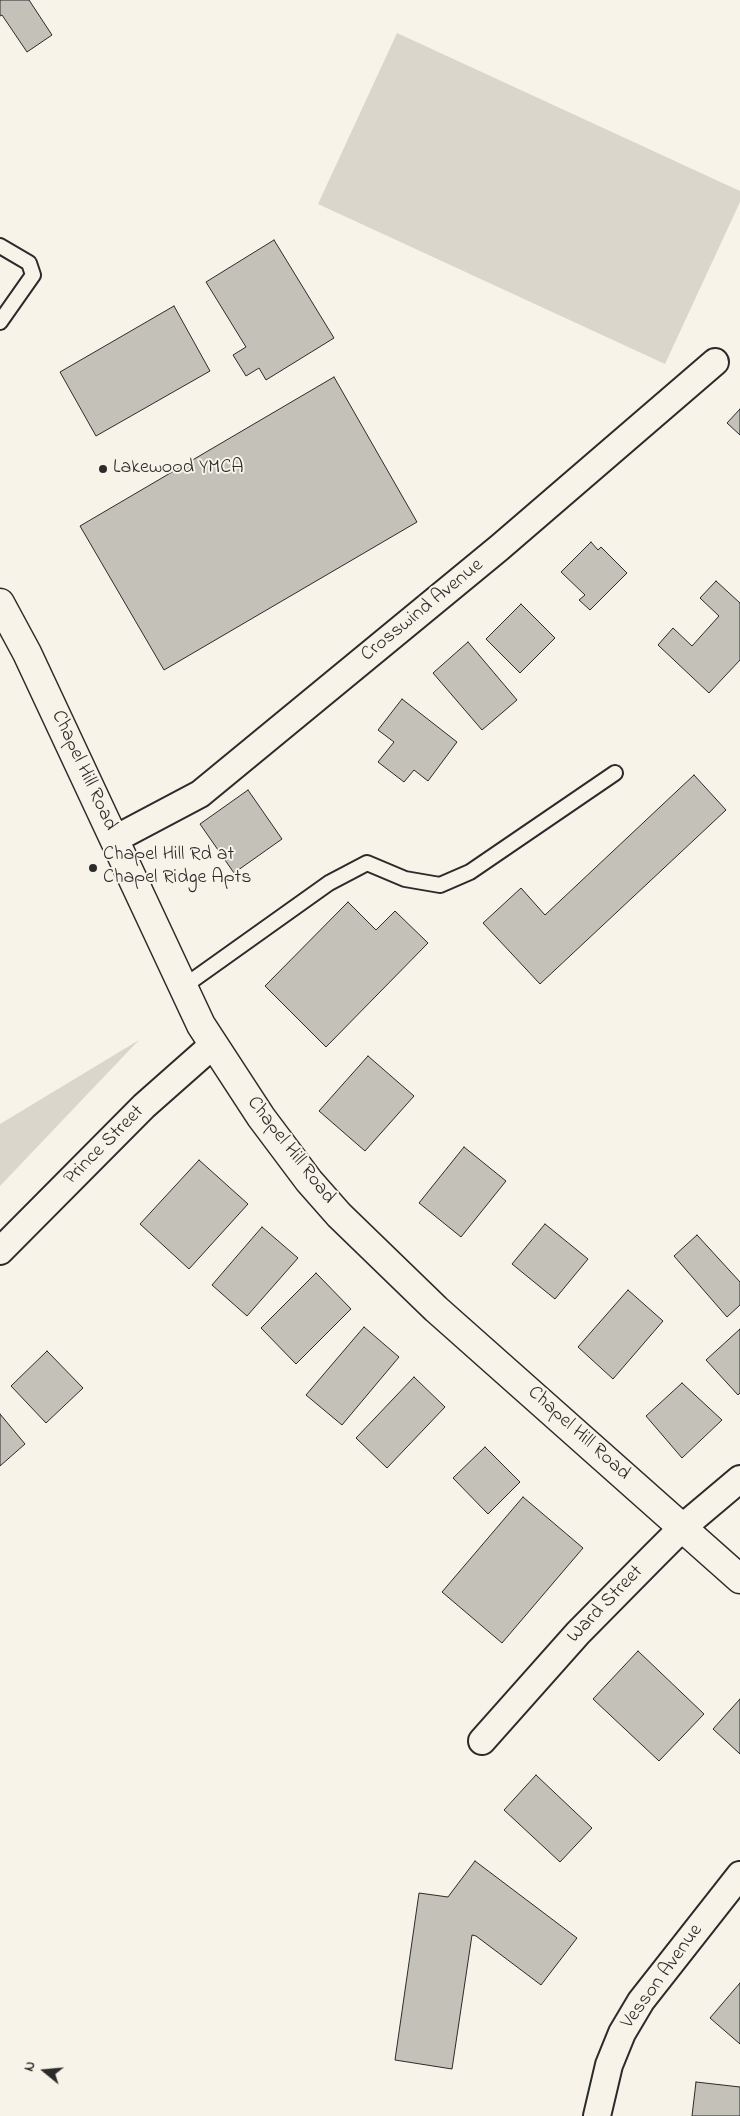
<!DOCTYPE html>
<style>
body{margin:0}
#map{position:relative;width:740px;height:2116px;overflow:hidden;background:#f7f3e8;font-family:"Indie Flower",sans-serif}
canvas{display:block}
.north{position:absolute;left:20px;top:2046px;width:50px;height:50px;-webkit-text-stroke:4px #f7f3e8;paint-order:stroke;rotate:287deg;font-size:14px;font-weight:700;line-height:20px;text-align:center;color:#2b2b2b}
.north::after{content:'';display:block;margin:auto;width:18px;height:22px;background:#2b2b2b;clip-path:polygon(50% 0,100% 100%,50% 72%,0 100%)}
</style>
<div id="map">
<canvas width="740" height="2116"></canvas>
<div class="north">N</div>
</div>
<script>
const ctx = document.querySelector('canvas').getContext('2d');
ctx.lineJoin = 'round';
function paint(path, color) {
  ctx.fillStyle = color;
  ctx.fill(path, 'evenodd');
}
function poly(rows) {
  const path = new Path2D();
  for (const r of rows) {
    path.moveTo(r[0], r[1]);
    for (let i = 2; i < r.length; i += 2) path.lineTo(r[i], r[i + 1]);
  }
  return path;
}
function stroke(path, color, width, dash) {
  ctx.strokeStyle = color;
  ctx.lineWidth = width;
  ctx.lineCap = dash ? 'butt' : 'round';
  ctx.setLineDash(dash || []);
  ctx.stroke(path);
}
function drawText(font, color, halo, rows, align = 'center') {
  ctx.font = font + ' "Indie Flower",sans-serif';
  ctx.lineWidth = 4;
  ctx.setLineDash([]);
  ctx.textBaseline = 'middle';
  ctx.strokeStyle = halo;
  ctx.fillStyle = color;
  for (const [text, x, y, turn = 0] of rows) {
    ctx.save();
    ctx.translate(x, y);
    ctx.rotate((+turn || 0) * Math.PI / 180);
    ctx.textAlign = isNaN(turn) ? turn : align;
    if (halo) ctx.strokeText(text, 0, 0);
    ctx.fillText(text, 0, 0);
    ctx.restore();
  }
}
const green = poly([
 [397,33,740,191,740,202,665,364,318,204],
 [139,1040,0,1186,0,1124]
]);
const building = poly([
 [0,0,29,0,52,35,27,52,2,15,0,16,0,0],
 [274,240,334,338,266,380,259,368,246,376,233,355,246,347,206,282,274,240],
 [174,306,210,371,96,436,60,372,174,306],
 [334,377,417,522,164,670,80,526,334,377],
 [740,409,740,435,727,423,740,409],
 [591,542,598,550,601,547,627,573,590,610,579,600,585,595,561,572,591,542],
 [716,581,740,603,740,660,709,693,658,645,673,628,692,646,719,616,700,598,716,581],
 [521,604,555,638,520,673,486,639,521,604],
 [468,642,517,700,482,730,433,673,468,642],
 [402,699,457,742,428,781,414,770,404,782,378,762,394,742,378,730,402,699],
 [694,775,726,810,540,984,483,923,521,888,545,915,694,775],
 [248,790,282,839,234,873,200,824,248,790],
 [348,902,376,930,395,911,428,943,326,1047,265,986,348,902],
 [368,1056,414,1096,365,1151,319,1111,368,1056],
 [464,1147,506,1181,461,1237,419,1203,464,1147],
 [199,1160,248,1204,189,1269,140,1224,199,1160],
 [545,1224,588,1259,555,1299,512,1264,545,1224],
 [262,1227,298,1258,247,1316,212,1285,262,1227],
 [697,1235,740,1282,740,1305,727,1317,674,1256,697,1235],
 [316,1273,351,1309,296,1364,261,1328,316,1273],
 [628,1290,663,1321,613,1379,578,1347,628,1290],
 [364,1327,399,1357,342,1425,306,1395,364,1327],
 [740,1329,740,1393,738,1395,706,1360,740,1329],
 [47,1351,83,1388,46,1423,11,1386,47,1351],
 [414,1377,445,1407,387,1468,356,1438,414,1377],
 [682,1383,722,1420,682,1458,646,1416,682,1383],
 [0,1414,25,1444,0,1466,0,1414],
 [485,1447,520,1482,488,1514,453,1478,485,1447],
 [523,1497,583,1548,502,1643,442,1592,523,1497],
 [638,1651,704,1714,659,1761,593,1699,638,1651],
 [740,1699,740,1754,713,1729,740,1699],
 [536,1775,592,1828,560,1862,504,1810,536,1775],
 [475,1861,577,1938,541,1985,476,1936,472,1935,452,2069,395,2060,419,1893,448,1897,475,1861],
 [740,1983,740,2044,710,2018,740,1983],
 [696,2082,740,2087,740,2116,692,2116,696,2082]
]);
const service = poly([
 [0,246,29,263,33,275,0,322],
 [183,987,329,883,367,863,405,879,440,885,470,872,615,773]
]);
const minor = poly([
 [115,839,200,794,499,548,715,362],
 [0,1251,144,1106,213,1045],
 [482,1741,578,1633,654,1556,683,1527,740,1479],
 [597,2116,609,2065,622,2033,641,2001,740,1875]
]);
const tertiary = poly([
 [0,603,27,653,201,1025,261,1117,309,1181,339,1215,436,1309,740,1579]
]);
const markers = [
 [103,469,5,"#2b2b2b"],
 [93,868,5,"#2b2b2b"]
];
const poiNames = [
 ["Lakewood YMCA",113,469],
 ["Chapel Hill Rd at",103,856],
 ["Chapel Ridge Apts",103,879]
];
const streetNames = [
 ["Crosswind Avenue",423,611,-39],
 ["Chapel Hill Road",83,771,65],
 ["Prince Street",105,1146,-45],
 ["Chapel Hill Road",290,1151,52],
 ["Chapel Hill Road",578,1434,42],
 ["Ward Street",606,1605,-46],
 ["Vesson Avenue",663,1977,-54]
];
paint(green, '#dad6cc');
paint(building, '#c4c1b9');
stroke(building, '#2b2b2b', 1);
stroke(service, '#2b2b2b', 18);
stroke(minor, '#2b2b2b', 30);
stroke(tertiary, '#2b2b2b', 31);
stroke(service, '#f7f3e8', 14);
stroke(minor, '#f7f3e8', 26);
stroke(tertiary, '#f7f3e8', 28);
for (const [x, y, r, color] of markers) {
  const dot = new Path2D();
  dot.arc(x, y, r, 0, 2 * Math.PI);
  ctx.fillStyle = color;
  ctx.fill(dot);
  stroke(dot, '#f7f3e8', 2);
}
drawText('20px', '#2b2b2b', '#f7f3e8', poiNames, 'left');
drawText('20px', '#2b2b2b', '#f7f3e8', streetNames);
</script>
